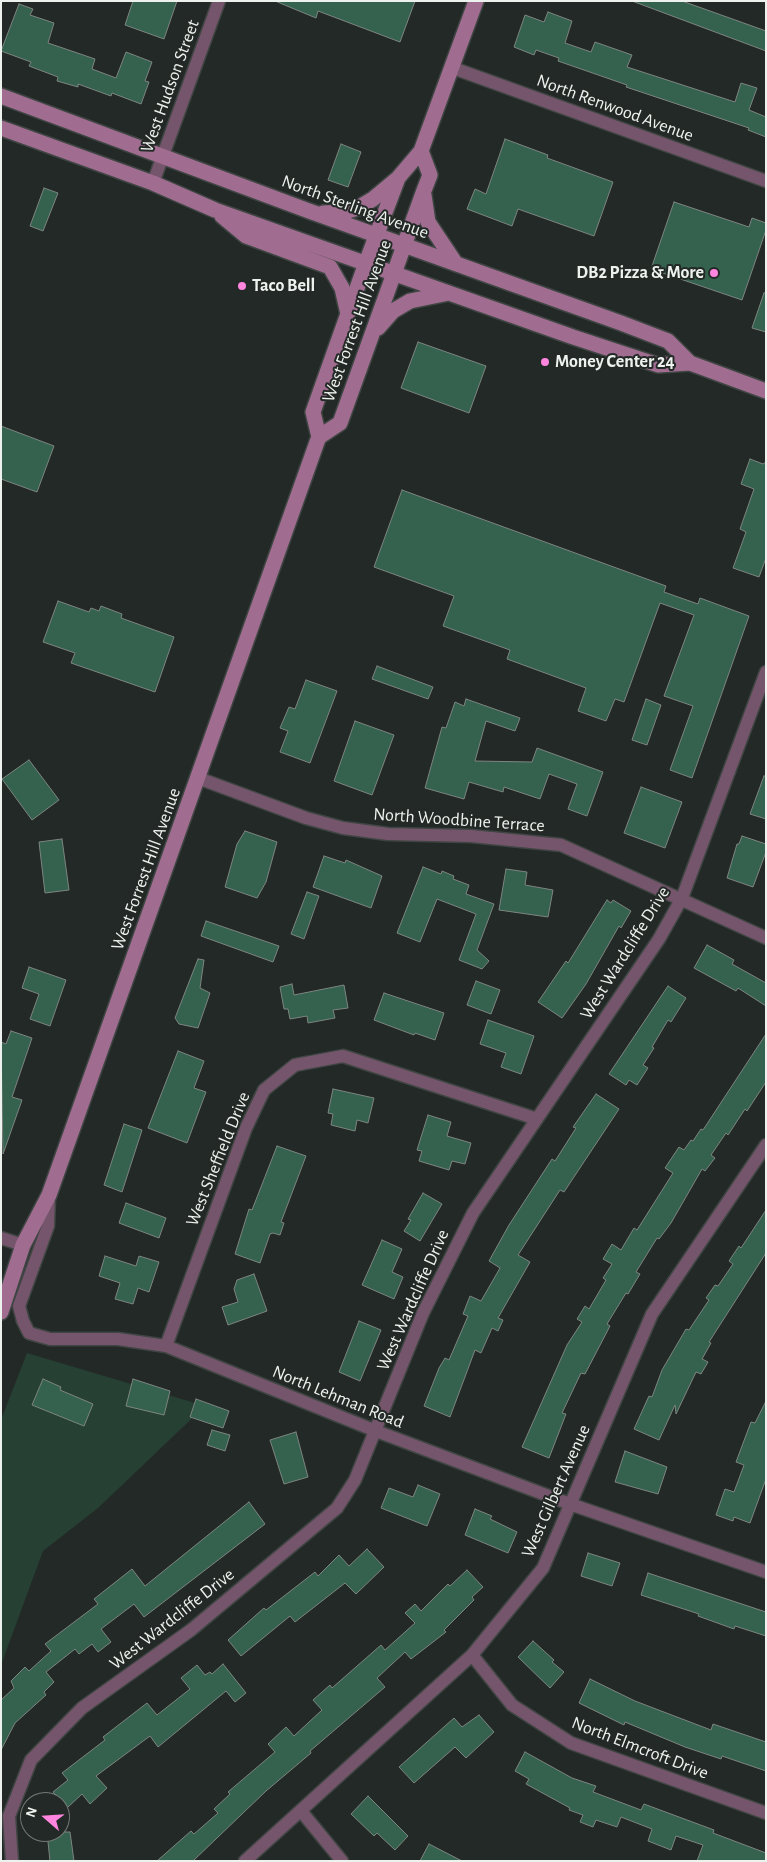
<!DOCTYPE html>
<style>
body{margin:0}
#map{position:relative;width:767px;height:1862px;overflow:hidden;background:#232926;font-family:"Alegreya Sans",sans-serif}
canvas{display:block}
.frame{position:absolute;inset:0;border:2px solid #eef2ef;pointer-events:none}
.north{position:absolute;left:20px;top:1792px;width:50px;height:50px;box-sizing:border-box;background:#232926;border:1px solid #747976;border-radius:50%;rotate:289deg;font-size:14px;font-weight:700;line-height:20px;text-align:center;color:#eef2ef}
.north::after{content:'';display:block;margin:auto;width:18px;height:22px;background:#ff85de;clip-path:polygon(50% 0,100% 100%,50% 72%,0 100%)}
</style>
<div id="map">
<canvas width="767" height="1862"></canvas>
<div class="frame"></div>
<div class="north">N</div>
</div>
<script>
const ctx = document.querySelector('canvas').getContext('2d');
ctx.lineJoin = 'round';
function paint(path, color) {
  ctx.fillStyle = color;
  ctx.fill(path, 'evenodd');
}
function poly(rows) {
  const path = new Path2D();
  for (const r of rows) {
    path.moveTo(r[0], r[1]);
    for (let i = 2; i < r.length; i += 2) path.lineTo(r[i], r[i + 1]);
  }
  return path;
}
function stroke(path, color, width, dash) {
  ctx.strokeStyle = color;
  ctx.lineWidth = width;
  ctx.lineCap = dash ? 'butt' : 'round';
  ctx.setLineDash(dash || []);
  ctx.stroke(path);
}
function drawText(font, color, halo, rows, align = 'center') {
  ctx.font = font + ' "Alegreya Sans",sans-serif';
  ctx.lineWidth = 4;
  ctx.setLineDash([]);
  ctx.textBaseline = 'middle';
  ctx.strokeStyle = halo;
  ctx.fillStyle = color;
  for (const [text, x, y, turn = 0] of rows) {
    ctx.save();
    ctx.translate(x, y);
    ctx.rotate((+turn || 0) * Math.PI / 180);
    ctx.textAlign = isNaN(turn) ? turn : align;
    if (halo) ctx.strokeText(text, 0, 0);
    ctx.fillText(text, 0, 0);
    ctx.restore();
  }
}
const green = poly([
 [27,1353,205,1406,98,1508,43,1551,1,1665,1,1420]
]);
const building = poly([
 [133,1,177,1,164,39,125,25,133,1],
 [275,1,415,1,400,42,318,11,316,18,275,1],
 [632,1,682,1,766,31,766,51,632,1],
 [19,4,33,9,30,15,54,23,48,43,95,59,92,69,116,78,126,52,152,62,145,81,149,82,141,104,112,93,111,96,78,84,78,87,57,81,58,77,29,66,31,62,1,51,19,4],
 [548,12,572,21,565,43,591,52,595,42,632,55,627,67,735,102,741,83,757,88,749,110,766,117,766,137,748,130,749,128,626,87,627,85,558,61,559,58,536,50,534,55,514,47,525,15,544,22,548,12],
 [505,139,548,155,547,158,613,182,594,236,518,209,512,226,467,209,475,189,486,194,505,139],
 [341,144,361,152,348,187,328,180,341,144],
 [44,188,58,193,43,231,30,226,44,188],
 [674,202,749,227,752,218,766,223,766,230,742,300,651,269,674,202],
 [764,293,766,293,766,332,752,328,764,293],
 [418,342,486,366,469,413,401,388,418,342],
 [1,426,54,446,37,492,1,479,1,426],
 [750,459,763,464,766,462,766,558,759,577,733,568,746,532,740,529,754,489,741,484,750,459],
 [402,490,666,586,664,592,698,604,700,598,749,616,692,778,670,770,693,706,664,696,694,615,660,603,624,702,615,699,606,721,578,711,586,688,507,659,510,650,443,626,454,596,374,567,402,490],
 [58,601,89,612,91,608,99,611,101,606,122,614,121,618,174,637,155,692,71,663,75,653,43,642,58,601],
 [377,666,433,687,428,699,372,679,377,666],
 [306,680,337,691,310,763,280,752,288,731,280,728,289,707,295,709,306,680],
 [466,699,520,718,515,731,486,721,475,761,532,762,537,748,603,772,587,816,568,809,577,784,549,774,540,799,504,787,503,792,469,782,464,799,425,788,442,727,446,728,455,702,464,706,466,699],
 [646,699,661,705,647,745,632,740,646,699],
 [355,721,394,735,372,795,334,781,355,721],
 [29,760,59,800,32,820,2,779,29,760],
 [764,776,766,776,766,819,750,814,764,776],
 [641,787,682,802,665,848,624,833,641,787],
 [245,831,277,842,266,882,257,898,225,887,237,844,245,831],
 [742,836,766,844,766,852,753,887,727,878,737,844,739,844,742,836],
 [62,839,69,890,45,893,39,842,62,839],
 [324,856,345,863,346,860,382,876,371,908,313,887,324,856],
 [423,867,441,874,442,871,454,876,453,879,469,885,466,894,494,904,477,950,489,961,482,969,459,960,476,914,437,899,420,942,397,933,423,867],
 [506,869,527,872,525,885,553,890,548,917,499,910,506,869],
 [307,892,319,896,304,939,291,934,307,892],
 [607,900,611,903,613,900,631,911,621,928,619,926,586,984,562,1018,538,1002,566,961,568,963,607,900],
 [206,921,279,946,273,962,201,936,206,921],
 [707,945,734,960,732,964,766,983,766,1006,738,988,736,991,694,968,707,945],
 [198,959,204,960,200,988,210,993,198,1028,179,1024,175,1018,198,959],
 [29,967,66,980,50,1026,30,1019,39,994,22,988,29,967],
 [476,981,500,990,491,1014,467,1005,476,981],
 [292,984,294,995,344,985,348,1008,333,1010,335,1018,308,1023,307,1016,290,1019,288,1009,284,1009,280,987,292,984],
 [668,986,686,998,671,1022,668,1020,652,1047,654,1048,643,1065,648,1068,637,1085,629,1080,626,1085,609,1074,668,986],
 [384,993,444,1013,435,1040,415,1033,414,1035,374,1020,384,993],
 [488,1020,534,1036,521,1074,501,1067,506,1053,480,1044,488,1020],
 [11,1031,32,1038,12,1097,22,1100,3,1154,1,1042,6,1044,11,1031],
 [766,1034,766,1082,747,1111,745,1109,728,1135,726,1133,711,1155,715,1158,705,1171,702,1169,671,1223,659,1239,657,1238,636,1272,640,1274,628,1294,626,1293,607,1324,610,1326,585,1374,581,1373,562,1413,566,1414,549,1458,522,1447,567,1345,582,1322,577,1319,585,1306,589,1309,606,1280,603,1278,612,1264,603,1259,612,1244,621,1250,634,1228,637,1230,673,1173,665,1168,679,1147,684,1150,691,1140,693,1141,701,1129,703,1130,766,1034],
 [178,1051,204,1061,194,1088,206,1092,187,1143,148,1128,178,1051],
 [333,1089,374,1098,368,1123,357,1120,355,1131,331,1125,333,1114,328,1113,333,1089],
 [596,1094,619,1109,564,1192,560,1190,518,1255,530,1262,498,1318,503,1320,498,1331,492,1328,481,1353,475,1350,450,1417,424,1406,439,1368,445,1358,449,1360,468,1316,463,1314,470,1296,481,1301,500,1268,489,1261,509,1225,552,1159,555,1161,576,1128,573,1127,596,1094],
 [428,1115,451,1122,447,1136,471,1143,465,1164,452,1161,449,1170,419,1161,422,1151,417,1150,428,1115],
 [124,1124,142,1130,122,1192,104,1185,124,1124],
 [277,1146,306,1156,281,1222,284,1223,280,1235,273,1233,270,1234,260,1263,235,1254,249,1209,252,1210,277,1146],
 [423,1193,442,1204,420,1241,404,1231,411,1220,408,1219,423,1193],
 [126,1203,166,1218,159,1238,119,1223,126,1203],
 [766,1210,766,1253,709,1342,711,1343,702,1359,708,1362,701,1374,696,1372,676,1414,675,1405,659,1440,634,1429,649,1396,652,1397,662,1370,686,1329,689,1330,709,1300,706,1298,715,1285,718,1286,733,1264,729,1261,739,1246,741,1248,766,1210],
 [382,1240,402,1249,392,1272,403,1277,394,1299,362,1285,382,1240],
 [105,1256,136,1266,139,1256,159,1262,149,1292,138,1288,133,1304,115,1299,120,1283,99,1276,105,1256],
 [254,1274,267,1311,228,1325,222,1307,238,1302,234,1289,237,1280,254,1274],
 [359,1321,381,1330,360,1381,339,1372,359,1321],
 [43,1379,61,1387,60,1390,93,1404,84,1426,32,1405,43,1379],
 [133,1379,170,1391,164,1415,126,1406,133,1379],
 [196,1399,229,1411,223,1428,190,1417,196,1399],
 [766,1401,766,1479,750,1523,734,1517,733,1521,716,1515,725,1489,734,1492,744,1465,736,1462,751,1422,755,1423,766,1401],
 [212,1430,230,1435,225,1451,207,1445,212,1430],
 [296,1432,308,1477,284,1484,270,1440,296,1432],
 [625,1451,667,1467,658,1494,615,1482,625,1451],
 [418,1485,440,1494,427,1526,381,1508,389,1488,413,1497,418,1485],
 [249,1502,265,1524,144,1617,134,1604,101,1629,111,1642,98,1652,92,1644,79,1654,75,1649,46,1672,54,1682,44,1692,46,1695,15,1723,1,1750,1,1700,14,1688,11,1681,25,1667,29,1671,51,1651,45,1644,98,1604,94,1599,132,1569,145,1586,249,1502],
 [475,1509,492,1516,490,1519,517,1532,508,1553,465,1535,475,1509],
 [367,1549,384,1567,356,1594,345,1583,295,1622,290,1616,241,1656,228,1640,264,1608,266,1610,315,1572,318,1576,339,1555,349,1566,367,1549],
 [588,1553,620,1563,612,1586,581,1576,588,1553],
 [467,1570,483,1587,472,1597,474,1600,444,1630,446,1632,411,1659,405,1652,377,1678,385,1687,310,1751,311,1753,266,1791,193,1861,157,1861,191,1831,194,1834,218,1813,214,1809,230,1794,228,1792,275,1752,268,1744,286,1727,294,1736,322,1710,313,1700,330,1685,332,1688,381,1645,385,1650,415,1623,405,1613,415,1604,421,1611,448,1584,450,1586,467,1570],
 [648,1573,766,1612,766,1636,735,1626,734,1629,698,1616,699,1614,641,1595,648,1573],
 [533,1641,554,1660,552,1662,564,1672,550,1688,518,1657,533,1641],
 [223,1664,246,1693,235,1702,226,1691,158,1747,150,1736,96,1776,107,1788,90,1804,82,1794,67,1808,53,1792,68,1780,62,1773,105,1740,103,1737,147,1703,157,1715,190,1689,181,1678,197,1665,205,1675,210,1672,212,1674,223,1664],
 [590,1679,635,1701,711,1730,713,1724,766,1742,766,1771,722,1756,721,1759,685,1747,625,1722,624,1725,579,1703,590,1679],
 [479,1715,494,1732,466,1758,455,1747,414,1783,399,1767,454,1718,462,1727,479,1715],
 [525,1752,572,1778,596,1786,593,1792,641,1810,644,1804,714,1830,713,1833,766,1853,766,1861,697,1861,703,1845,676,1836,671,1850,648,1841,652,1829,621,1817,617,1827,596,1820,593,1827,580,1822,583,1815,569,1810,570,1808,526,1784,529,1779,515,1771,525,1752],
 [368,1796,408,1836,395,1850,377,1833,374,1836,351,1814,368,1796],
 [47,1832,70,1832,74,1861,50,1861,47,1832],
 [429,1844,462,1861,420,1861,429,1844]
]);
const street = poly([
 [453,68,766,181],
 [153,183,219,1],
 [198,778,306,818,343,828,388,834,471,836,561,845,766,938],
 [49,1197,48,1226,19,1306,23,1321,29,1333,50,1339,118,1339,166,1346,376,1431,570,1504,766,1572],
 [1,1238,23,1245],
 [166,1346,246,1128,264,1090,295,1065,343,1056,537,1119],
 [472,1655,512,1705,571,1743,766,1813],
 [301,1811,342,1861],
 [12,1861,9,1816,31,1760,82,1708,191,1630,337,1508,355,1480,423,1313,473,1213,659,939,682,898,766,672],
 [245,1861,472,1655,543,1568,652,1314,766,1145]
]);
const secondary = poly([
 [1,96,309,211,621,323,668,341,690,363],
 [1,128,153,183,215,210,573,337,658,365,690,363,766,391],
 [424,195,428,222,456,264],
 [323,213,344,212,358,208,373,199,397,179],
 [222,216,246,236,330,267,342,288,348,314],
 [378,328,393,311,410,301,449,293],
 [319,437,340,423,423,193,430,175,421,151],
 [1,1312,23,1245,49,1195,317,442,319,437,313,412,366,263,398,178,421,151,476,1]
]);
const markers = [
 [714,273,5,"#ff85de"],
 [242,286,5,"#ff85de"],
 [545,362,5,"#ff85de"]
];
const streetNames = [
 ["West Hudson Street",170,86,-70],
 ["North Renwood Avenue",615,108,20],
 ["North Sterling Avenue",355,207,20],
 ["West Forrest Hill Avenue",357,321,-70],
 ["North Woodbine Terrace",459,820,4],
 ["West Forrest Hill Avenue",146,869,-70],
 ["West Wardcliffe Drive",625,953,-58],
 ["West Sheffield Drive",218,1159,-68],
 ["West Wardcliffe Drive",413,1300,-66],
 ["North Lehman Road",338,1397,22],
 ["West Gilbert Avenue",556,1491,-66],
 ["West Wardcliffe Drive",172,1619,-38],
 ["North Elmcroft Drive",640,1748,21]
];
const poiNames = [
 ["DB2 Pizza & More",704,273,"right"],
 ["Taco Bell",252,286],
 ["Money Center 24",555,362]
];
paint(green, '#264034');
paint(building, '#34624e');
stroke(building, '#7e8581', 1);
stroke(street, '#3f4542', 15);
stroke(secondary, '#3f4542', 18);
stroke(street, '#75556b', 12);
stroke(secondary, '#a06d91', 15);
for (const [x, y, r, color] of markers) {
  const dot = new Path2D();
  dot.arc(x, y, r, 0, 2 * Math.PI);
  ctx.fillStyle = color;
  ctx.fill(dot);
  stroke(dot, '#232926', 2);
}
drawText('18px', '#eef2ef', '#232926', streetNames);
drawText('bold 18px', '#eef2ef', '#232926', poiNames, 'left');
</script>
